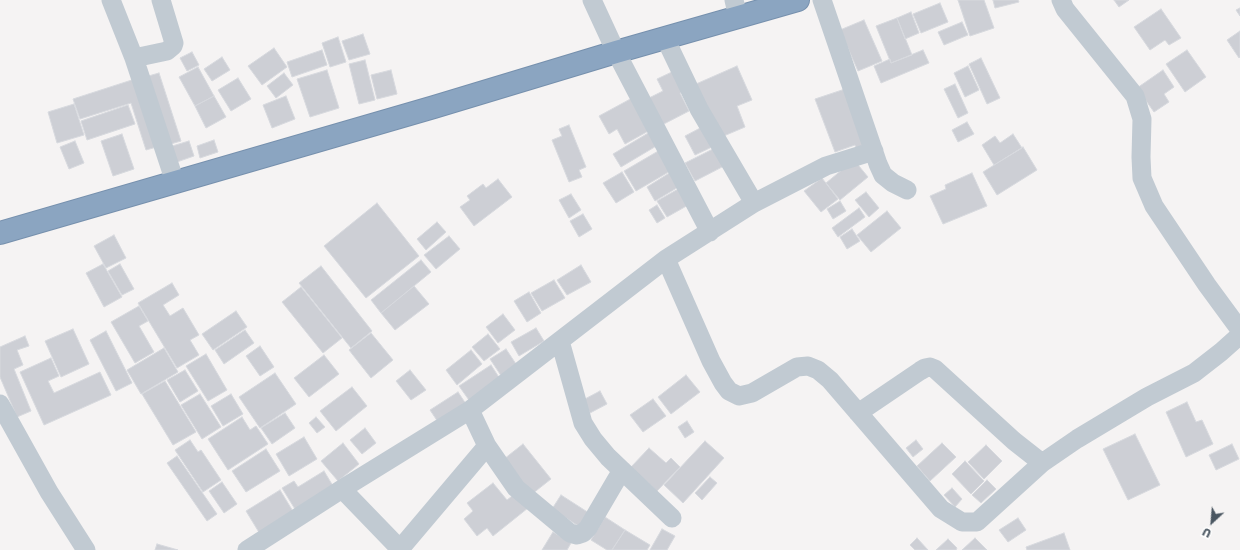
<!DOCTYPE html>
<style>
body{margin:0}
#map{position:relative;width:1240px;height:550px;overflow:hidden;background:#f5f3f3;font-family:"Golos Text",sans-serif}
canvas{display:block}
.north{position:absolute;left:1192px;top:502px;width:40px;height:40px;-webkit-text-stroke:3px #fff;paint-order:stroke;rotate:206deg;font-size:11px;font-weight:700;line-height:16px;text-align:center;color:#4a5661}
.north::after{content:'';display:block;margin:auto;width:14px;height:18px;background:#4a5661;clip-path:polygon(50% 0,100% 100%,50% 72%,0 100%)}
</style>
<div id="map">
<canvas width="1240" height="550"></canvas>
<div class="north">U</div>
</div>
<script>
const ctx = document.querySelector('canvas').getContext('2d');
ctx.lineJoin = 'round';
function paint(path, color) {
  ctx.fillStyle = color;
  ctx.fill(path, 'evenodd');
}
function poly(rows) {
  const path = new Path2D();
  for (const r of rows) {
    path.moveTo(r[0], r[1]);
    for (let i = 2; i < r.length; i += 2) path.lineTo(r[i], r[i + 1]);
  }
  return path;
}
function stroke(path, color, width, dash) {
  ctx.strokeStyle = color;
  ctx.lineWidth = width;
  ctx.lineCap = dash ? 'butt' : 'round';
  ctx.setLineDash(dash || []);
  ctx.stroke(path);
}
const building = poly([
 [958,0,984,0,994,28,970,36,958,0],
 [993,0,1018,0,1019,2,995,8,993,0],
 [1114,0,1129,0,1119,7,1114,0],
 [940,3,948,22,921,33,913,14,940,3],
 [1240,8,1240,16,1236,10,1240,8],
 [1161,9,1181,38,1169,45,1165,40,1150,50,1134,27,1161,9],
 [911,12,919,33,905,39,897,18,911,12],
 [897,18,912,55,891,63,876,26,897,18],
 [864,20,882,61,858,71,840,30,864,20],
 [962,22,968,35,944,45,938,32,962,22],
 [1240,31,1240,57,1239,58,1227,40,1240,31],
 [363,34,370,54,349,60,342,41,363,34],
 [338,37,346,62,330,67,322,43,338,37],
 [274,48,287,67,262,85,248,66,274,48],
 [322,50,327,65,292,77,287,62,322,50],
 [923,50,929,63,881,83,874,66,890,59,891,63,923,50],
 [1187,50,1206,77,1185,92,1166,64,1187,50],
 [192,52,199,65,187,71,180,58,192,52],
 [222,57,230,70,212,81,204,69,222,57],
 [981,58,1000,98,987,104,969,64,981,58],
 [365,60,375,100,359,104,349,64,365,60],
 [737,66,752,100,737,106,745,127,719,138,696,84,737,66],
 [968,66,979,90,965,97,954,73,968,66],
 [198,67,214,96,195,106,179,77,198,67],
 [327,70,339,108,310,117,297,79,327,70],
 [391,70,397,94,377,99,371,75,391,70],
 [1163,70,1174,87,1164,94,1169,102,1154,112,1137,88,1163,70],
 [674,71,684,91,680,93,689,111,660,126,647,99,663,91,657,79,674,71],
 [159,73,181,141,167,145,145,77,159,73],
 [284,73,293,85,276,98,267,86,284,73],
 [138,78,160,146,146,150,131,103,80,119,73,99,138,78],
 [238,78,251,99,231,111,218,90,238,78],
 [955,84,968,113,958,118,944,89,955,84],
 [845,89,867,148,857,152,855,145,835,152,815,99,845,89],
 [214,96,226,117,206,128,195,106,214,96],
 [286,96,295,119,272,128,263,105,286,96],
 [634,97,652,129,625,144,617,129,609,134,599,116,634,97],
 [74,104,84,135,57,143,48,112,74,104],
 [128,105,135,124,87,140,81,121,128,105],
 [967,122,974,134,958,142,952,130,967,122],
 [569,125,586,167,579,170,582,177,569,182,552,140,562,136,559,129,569,125],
 [704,126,714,146,695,155,685,136,704,126],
 [650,132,658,145,621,167,613,154,650,132],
 [122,134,134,169,113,176,101,141,122,134],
 [1013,134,1022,148,994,165,982,145,995,136,1000,143,1013,134],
 [214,140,218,152,200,158,197,146,214,140],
 [75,141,84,163,69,169,60,147,75,141],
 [189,141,194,156,174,163,169,147,189,141],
 [1023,147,1037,170,997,195,983,172,1023,147],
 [715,148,724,166,695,181,685,163,715,148],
 [660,150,672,170,636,191,624,171,660,150],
 [854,160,868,177,840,200,826,183,854,160],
 [622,172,634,192,616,203,603,183,622,172],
 [671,172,680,186,655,201,647,187,671,172],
 [972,173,987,206,943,224,930,196,946,189,945,185,972,173],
 [822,178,838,199,821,212,804,191,822,178],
 [498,179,512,197,474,226,460,207,470,200,467,196,483,184,486,188,498,179],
 [680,188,690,204,667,217,657,201,680,188],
 [866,192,879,208,869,217,855,200,866,192],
 [571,194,581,210,569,218,559,200,571,194],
 [840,201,846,211,833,219,827,209,840,201],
 [377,203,419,256,366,298,324,246,377,203],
 [657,205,665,218,657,223,649,210,657,205],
 [859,208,865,217,838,237,832,228,859,208],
 [887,211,901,228,871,252,857,235,887,211],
 [583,214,592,229,579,237,570,221,583,214],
 [437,222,446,232,426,250,417,239,437,222],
 [852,229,860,241,847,249,840,237,852,229],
 [114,235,126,258,106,268,94,246,114,235],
 [449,236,460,249,436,269,424,255,449,236],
 [421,260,431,272,381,313,371,300,421,260],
 [103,264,122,297,104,307,86,273,103,264],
 [120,264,134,289,122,295,108,271,120,264],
 [581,265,591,282,567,295,557,280,581,265],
 [321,266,372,331,351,348,299,283,321,266],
 [554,280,565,298,542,311,531,293,554,280],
 [172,283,179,295,163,305,170,316,183,308,199,335,190,340,199,355,177,368,138,303,172,283],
 [414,286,429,304,395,330,381,313,414,286],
 [301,287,342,338,323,353,282,302,301,287],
 [529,292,541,313,527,322,514,301,529,292],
 [139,306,148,321,139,326,154,352,135,363,111,322,139,306],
 [236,311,247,327,213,350,202,334,236,311],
 [503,314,515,330,498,343,486,327,503,314],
 [536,328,544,341,519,356,511,342,536,328],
 [73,329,89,364,61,377,45,341,73,329],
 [245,330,254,343,224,364,215,350,245,330],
 [106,331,132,383,116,391,90,340,106,331],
 [371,333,393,360,371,378,349,350,371,333],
 [488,334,500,349,484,361,472,347,488,334],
 [25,336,29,346,17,350,23,365,14,369,31,411,17,417,0,377,0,347,25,336],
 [260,346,274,367,260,376,246,356,260,346],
 [164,348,178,372,141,394,127,370,164,348],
 [506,349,520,370,504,380,490,359,506,349],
 [471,350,482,364,457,385,446,370,471,350],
 [206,354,227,390,208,401,186,366,206,354],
 [324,355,339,374,309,397,294,378,324,355],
 [51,358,59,376,48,381,54,393,100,372,111,395,44,425,20,372,51,358],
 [491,365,502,382,471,403,459,386,491,365],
 [185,370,198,391,180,402,167,380,185,370],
 [410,370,426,390,411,400,396,381,410,370],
 [275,373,296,404,260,428,239,397,275,373],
 [686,375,700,392,671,414,658,397,686,375],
 [165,381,196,432,173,445,142,394,165,381],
 [352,387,367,406,336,431,320,411,352,387],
 [600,391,607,404,590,413,583,400,600,391],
 [458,392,468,407,440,425,430,410,458,392],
 [200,394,221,427,202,439,181,405,200,394],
 [231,394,243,414,223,426,211,406,231,394],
 [653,399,666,416,643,432,630,415,653,399],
 [1187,402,1196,422,1202,420,1213,444,1186,457,1166,412,1187,402],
 [285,413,295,428,272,444,261,428,285,413],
 [242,417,250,430,256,426,268,444,228,470,208,439,242,417],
 [316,417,325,427,317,433,309,423,316,417],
 [687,421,694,432,685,438,678,427,687,421],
 [365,428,376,443,362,454,350,440,365,428],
 [1135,434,1160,485,1128,500,1103,449,1135,434],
 [304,437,317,459,289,476,276,454,304,437],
 [190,440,198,452,201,450,221,480,203,492,175,450,190,440],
 [916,440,923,449,913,457,906,448,916,440],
 [705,441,724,458,683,503,664,485,705,441],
 [343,443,359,464,338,481,321,461,343,443],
 [942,443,956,457,930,481,917,466,942,443],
 [523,444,551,479,532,494,504,459,523,444],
 [1232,444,1239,459,1216,470,1209,455,1232,444],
 [986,445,1002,461,984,479,968,462,986,445],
 [649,448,666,463,671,458,680,467,657,491,631,467,649,448],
 [266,449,280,471,246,492,232,471,266,449],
 [177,456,217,514,207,521,167,463,177,456],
 [965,461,984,481,971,494,952,474,965,461],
 [324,471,336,491,298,514,282,488,294,481,298,487,324,471],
 [710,477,717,483,702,500,695,493,710,477],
 [987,480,996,489,981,503,972,495,987,480],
 [222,482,237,504,224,513,209,491,222,482],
 [493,483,507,500,516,493,528,508,493,536,487,528,477,536,464,519,473,511,467,503,493,483],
 [952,488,962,499,955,507,944,495,952,488],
 [280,490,294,513,260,534,246,511,280,490],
 [561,495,589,513,580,527,552,509,561,495],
 [605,517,625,530,612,550,607,550,591,540,605,517],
 [1018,518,1026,530,1008,542,999,530,1018,518],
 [662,529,675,536,667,550,650,550,662,529],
 [625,530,650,545,647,550,612,550,625,530],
 [553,532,571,543,567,550,542,550,553,532],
 [1064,533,1070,550,1027,550,1026,547,1064,533],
 [917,538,928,550,915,550,910,545,917,538],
 [975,538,987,550,962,550,975,538],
 [948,539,957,548,956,550,936,550,948,539],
 [157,544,178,550,155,550,157,544]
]);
const minor = poly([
 [111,0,134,58,175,182],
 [592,0,616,52,710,232],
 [734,0,738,17],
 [822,0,878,164,883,175,893,183,907,190],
 [1061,0,1065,9,1135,96,1142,119,1141,157,1142,178,1154,206,1207,285,1240,330],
 [665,38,699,109,754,203],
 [134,58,167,51,173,46,174,43,161,0],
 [666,259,711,361,723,383,729,391,739,396,752,393,797,367,808,366,818,370,830,380,941,509,962,522,977,522,1042,463],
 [560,341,583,423,593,439,608,457,672,518],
 [0,404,49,492,86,550],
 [470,410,487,446,516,488,570,533,577,535,583,533,588,528,622,470],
 [858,413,920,371,925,368,930,367,935,369,1014,441,1042,463,1077,439,1147,397,1194,373,1221,352,1240,335],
 [342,489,401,550],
 [400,549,487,446],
 [247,550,342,489,470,410,666,259,754,203,826,166,874,151]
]);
const highway = poly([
 [0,233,434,107,616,52,798,0]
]);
paint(building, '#cdcfd5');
stroke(building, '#d7d9de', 1);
stroke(highway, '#7690ad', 24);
stroke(minor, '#c1cad2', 19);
stroke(highway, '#8ba5c1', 22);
</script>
